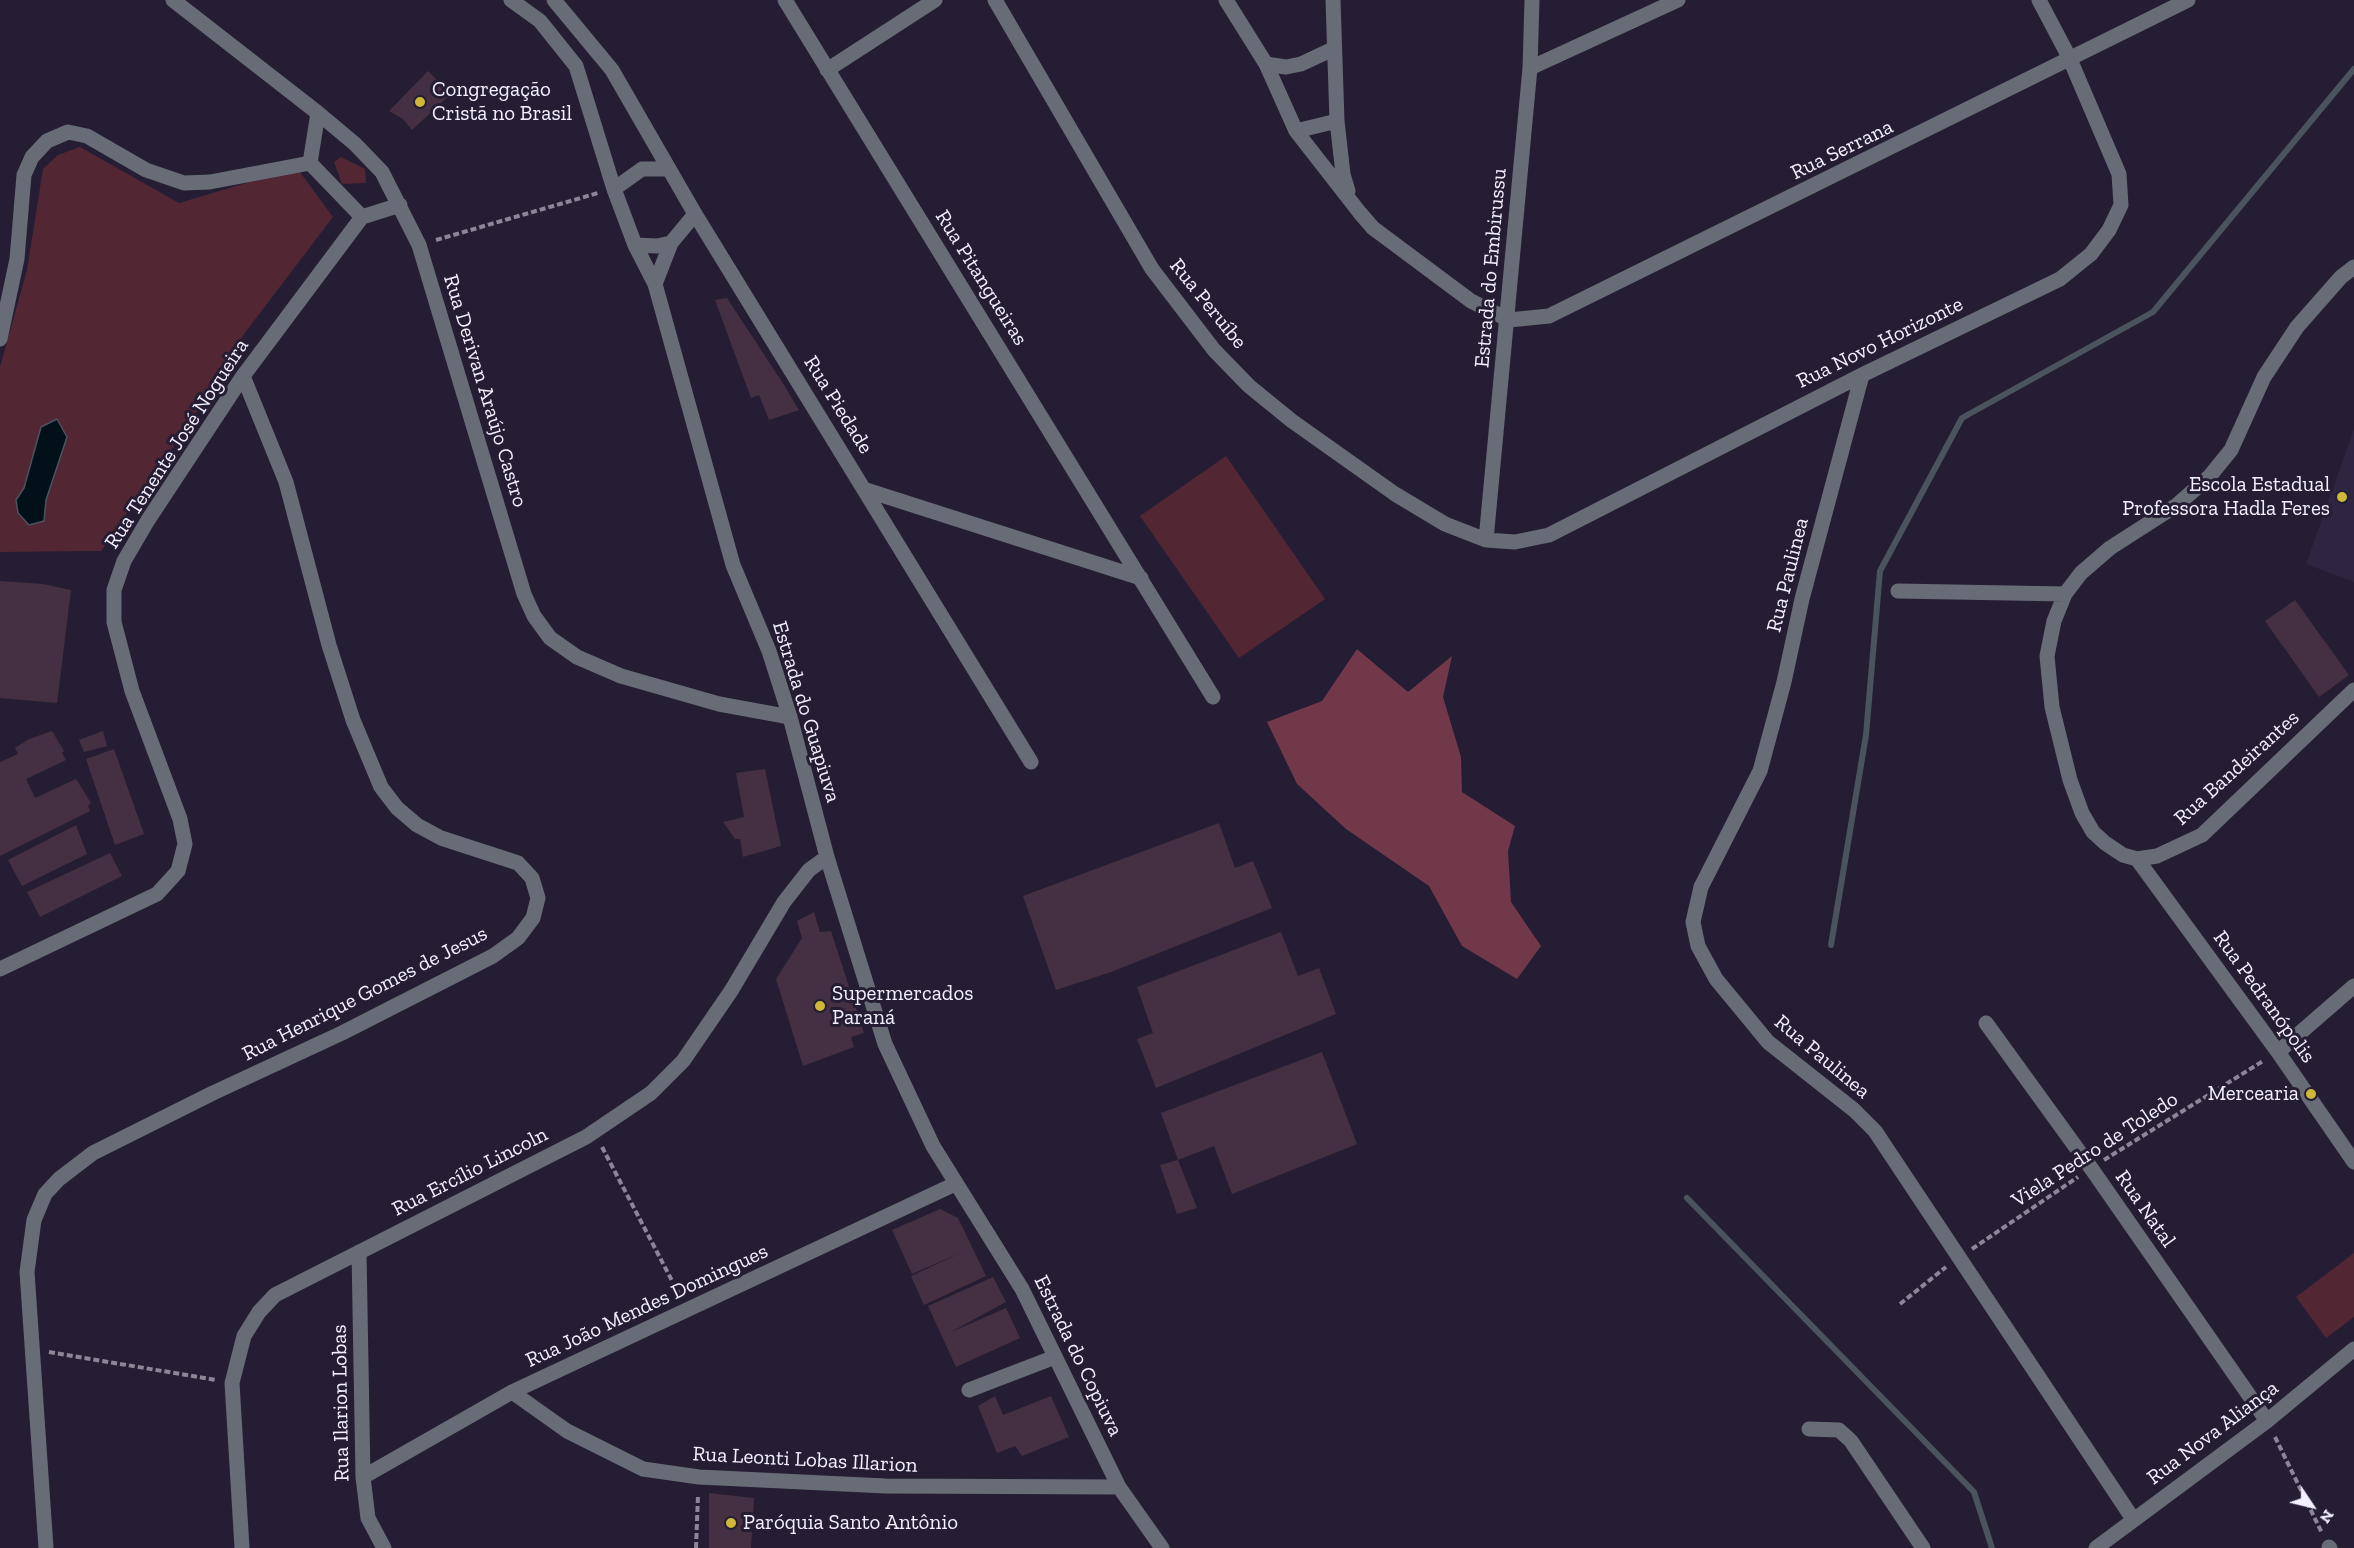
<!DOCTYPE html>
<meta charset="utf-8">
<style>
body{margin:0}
#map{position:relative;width:2354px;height:1548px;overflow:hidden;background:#251d33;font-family:"Zilla Slab",serif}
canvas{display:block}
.north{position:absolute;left:2282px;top:1476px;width:60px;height:60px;-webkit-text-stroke:4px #251d33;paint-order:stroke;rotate:125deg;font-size:16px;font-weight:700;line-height:24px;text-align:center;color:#f4f0ff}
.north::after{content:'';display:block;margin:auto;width:21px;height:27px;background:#f4f0ff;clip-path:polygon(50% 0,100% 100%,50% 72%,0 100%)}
</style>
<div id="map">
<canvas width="2354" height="1548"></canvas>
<div class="north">N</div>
</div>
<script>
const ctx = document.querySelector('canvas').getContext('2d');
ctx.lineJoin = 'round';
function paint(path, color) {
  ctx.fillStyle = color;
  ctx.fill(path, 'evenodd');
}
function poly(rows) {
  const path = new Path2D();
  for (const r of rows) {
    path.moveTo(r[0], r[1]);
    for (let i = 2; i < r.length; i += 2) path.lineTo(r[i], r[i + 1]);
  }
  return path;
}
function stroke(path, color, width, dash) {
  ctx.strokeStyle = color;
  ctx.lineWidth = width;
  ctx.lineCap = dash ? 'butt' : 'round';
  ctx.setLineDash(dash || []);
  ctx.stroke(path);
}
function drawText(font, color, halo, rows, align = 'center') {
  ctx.font = font + ' "Zilla Slab",serif';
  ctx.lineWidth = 6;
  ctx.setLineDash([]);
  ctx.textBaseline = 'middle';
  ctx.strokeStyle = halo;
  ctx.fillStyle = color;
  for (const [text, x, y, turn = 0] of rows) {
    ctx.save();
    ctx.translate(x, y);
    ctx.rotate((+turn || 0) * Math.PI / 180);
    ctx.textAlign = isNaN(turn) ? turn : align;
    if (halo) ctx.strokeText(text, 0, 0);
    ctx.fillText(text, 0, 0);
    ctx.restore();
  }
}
const built = poly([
 [2354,429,2354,582,2306,564]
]);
const green = poly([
 [80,147,179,203,297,168,333,217,244,334,191,421,101,551,0,552,0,367,27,270,43,169,58,155],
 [341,157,365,169,366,183,342,184,334,162],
 [1226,456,1325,599,1239,658,1140,516],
 [2354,1253,2354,1317,2326,1338,2296,1297]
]);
const forest = poly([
 [1357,649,1408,692,1452,656,1443,697,1461,757,1462,792,1515,826,1508,851,1511,902,1541,946,1517,979,1462,946,1429,886,1346,829,1297,784,1267,722,1322,701]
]);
const water = poly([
 [57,419,67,437,46,500,44,521,29,525,18,513,16,500,24,488,41,427,57,419]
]);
const stream = poly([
 [1831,945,1866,735,1880,571,1962,418,2153,312,2354,69],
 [1687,1198,1974,1492,1992,1548]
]);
const building = poly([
 [428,71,451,94,412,130,403,119,389,111],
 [727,298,784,385,799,410,769,420,759,395,751,398,715,300],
 [0,581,43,584,71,590,57,703,0,698],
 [2295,600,2349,675,2319,697,2265,621],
 [52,731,64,751,62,753,66,760,26,779,35,798,76,779,91,803,88,806,90,811,0,856,0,762,18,754,15,748,29,739],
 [103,731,107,746,84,752,79,740],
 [114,749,144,834,115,845,86,759],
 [765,769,781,846,743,857,740,839,735,839,723,822,744,817,736,773],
 [1219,823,1235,868,1253,861,1272,908,1111,972,1056,990,1023,896],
 [76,825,87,854,22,886,8,860],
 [110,853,122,876,40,917,27,892],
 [814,912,820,932,831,931,864,1033,851,1037,854,1047,803,1066,776,979,802,938,797,921],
 [1281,932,1298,976,1319,968,1336,1014,1156,1088,1137,1039,1153,1033,1137,987],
 [1322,1052,1357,1144,1232,1194,1214,1146,1178,1160,1161,1113],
 [1178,1160,1197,1208,1177,1214,1160,1165],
 [940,1209,958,1218,986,1276,924,1305,911,1276,965,1251,912,1274,892,1230],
 [993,1277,1006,1302,949,1333,1006,1308,1020,1338,956,1367,928,1306],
 [995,1396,1003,1415,1051,1396,1069,1437,1022,1456,1015,1446,997,1453,978,1406],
 [709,1493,754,1498,751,1548,709,1548]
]);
const path = poly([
 [436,240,598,193],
 [602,1147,679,1294],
 [2104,1160,2263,1061],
 [1972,1249,2078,1177],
 [1900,1304,1946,1267],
 [49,1352,216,1380],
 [2275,1437,2322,1533],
 [696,1548,698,1495]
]);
const minor = poly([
 [173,0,318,113,355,144,382,172,419,245,524,594,534,616,550,638,577,657,621,676,719,704,790,717],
 [511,0,540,21,576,66,614,189,635,245,655,284,733,565,769,651,790,717,827,857,885,1044,933,1146,1022,1289,1119,1487,1162,1548],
 [554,0,612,70,695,214,1031,762],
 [785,0,1213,697],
 [995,0,1152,269,1214,350,1249,386,1292,421,1395,494,1445,524,1486,540,1515,542,1549,535,1862,375,2060,279,2091,254,2109,230,2121,205,2119,174,2069,57,2039,0],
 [1226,0,1266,64,1296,131,1360,213,1373,228,1471,301,1509,320,1549,316,2188,0],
 [1333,0,1337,121,1343,174,1348,191],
 [1266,64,1286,67,1301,64,1333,49],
 [1530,68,1678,0],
 [827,70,935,0],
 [1296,131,1337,121],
 [310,163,362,217],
 [614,189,642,169,668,169],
 [635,245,657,246,671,243,695,214],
 [2354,267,2341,277,2297,327,2264,377,2231,450,2209,477,2177,505,2110,548,2081,573,2065,594,2054,621,2047,656,2052,707,2070,780,2082,813,2093,832,2105,843,2123,855,2137,859,2157,856,2202,835,2354,690],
 [655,284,671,243],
 [0,339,17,259,24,175,32,157,47,141,68,132,87,136,146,170,184,183,210,182,310,163,318,113],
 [1862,375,1802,599,1784,682,1760,771,1701,887,1693,922,1698,946,1716,979,1768,1042,1854,1110,1875,1131,2133,1519],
 [866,490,1141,578],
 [1486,540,1530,68,1532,0],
 [1898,591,2065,594],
 [2137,859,2278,1052,2354,1162],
 [0,969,157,894,178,871,185,844,180,819,132,691,114,622,114,590,124,561,148,520,243,376,362,217,400,205],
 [1986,1023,2091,1168,2267,1421],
 [2278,1052,2354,986],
 [359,1252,363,1477,368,1518,384,1548],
 [969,1390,1055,1357],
 [512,1392,567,1431,643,1469,699,1477,885,1486,1119,1487],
 [1809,1429,1839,1430,1851,1441,1923,1548],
 [363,1477,512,1392,955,1184],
 [2329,1547,2330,1548],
 [46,1548,27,1272,34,1220,45,1194,59,1179,93,1153,213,1093,342,1033,493,956,518,938,533,918,538,898,532,878,518,863,441,838,417,825,397,808,381,787,353,720,329,645,286,482,243,376],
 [242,1548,232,1383,244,1336,259,1312,275,1295,586,1137,651,1093,683,1061,731,991,784,902,809,870,827,857],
 [2096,1548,2267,1421,2354,1349]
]);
const markers = [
 [420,102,6,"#cfb837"],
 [2342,497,6,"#cfb837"],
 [820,1006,6,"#cfb837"],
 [2311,1094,6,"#cfb837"],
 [731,1523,6,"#cfb837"]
];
const poiNames = [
 ["Congregação",432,90],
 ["Cristã no Brasil",432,114],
 ["Escola Estadual",2330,485,"right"],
 ["Professora Hadla Feres",2330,509,"right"],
 ["Supermercados",832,994],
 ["Paraná",832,1018],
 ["Mercearia",2299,1094,"right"],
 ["Paróquia Santo Antônio",743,1523]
];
const streetNames = [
 ["Rua Serrana",1842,150,-26],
 ["Estrada do Embirussu",1491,268,-85],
 ["Rua Pitangueiras",981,278,58],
 ["Rua Peruíbe",1208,304,51],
 ["Rua Novo Horizonte",1880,343,-26],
 ["Rua Derivan Araújo Castro",485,391,73],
 ["Rua Piedade",838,405,58],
 ["Rua Tenente José Nogueira",177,444,-57],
 ["Rua Paulinea",1788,575,-76],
 ["Estrada do Guapiuva",806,712,73],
 ["Rua Bandeirantes",2237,768,-42],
 ["Rua Henrique Gomes de Jesus",365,994,-27],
 ["Rua Pedranópolis",2264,997,54],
 ["Rua Paulinea",1822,1057,40],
 ["Viela Pedro de Toledo",2095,1150,-33],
 ["Rua Ercílio Lincoln",470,1172,-27],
 ["Rua Natal",2145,1209,55],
 ["Rua João Mendes Domingues",647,1306,-25],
 ["Estrada do Copiuva",1078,1356,64],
 ["Rua Ilarion Lobas",341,1403,-91],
 ["Rua Nova Aliança",2213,1433,-37],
 ["Rua Leonti Lobas Illarion",805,1460,3]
];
paint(built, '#2e2541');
paint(green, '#522733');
paint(forest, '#703848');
paint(water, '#011019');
stroke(water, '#4a535e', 1.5);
stroke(stream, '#4a535e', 6);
paint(building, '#443042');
stroke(path, '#8c8699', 4, [6, 3]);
stroke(minor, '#676c77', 15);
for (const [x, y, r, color] of markers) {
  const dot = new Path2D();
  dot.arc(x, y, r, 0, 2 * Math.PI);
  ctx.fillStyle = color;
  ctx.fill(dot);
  stroke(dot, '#251d33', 2);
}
drawText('21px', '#f4f0ff', '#251d33', poiNames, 'left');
drawText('21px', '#f4f0ff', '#251d33', streetNames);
</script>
